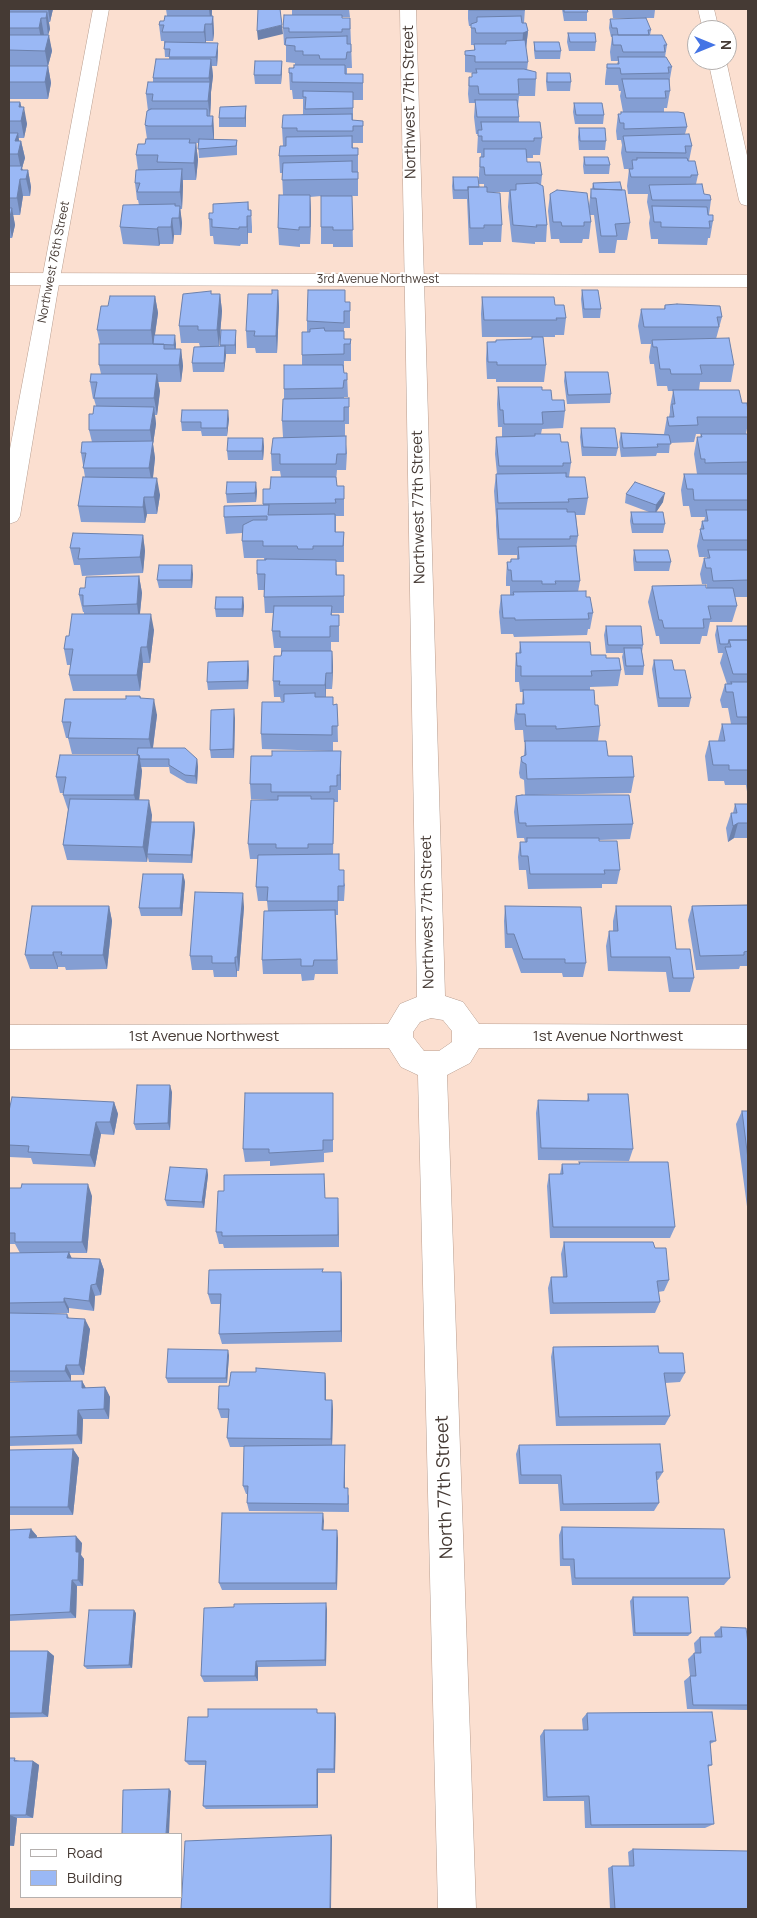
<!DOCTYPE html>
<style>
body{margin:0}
#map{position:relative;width:757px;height:1918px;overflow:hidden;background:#fbdfd0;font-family:Manrope,sans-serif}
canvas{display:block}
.frame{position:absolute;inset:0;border:10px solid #453a34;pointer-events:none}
.legend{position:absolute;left:20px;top:1833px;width:162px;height:65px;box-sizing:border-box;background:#fff;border:1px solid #b5b0ae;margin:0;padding:6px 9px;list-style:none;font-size:15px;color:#453a34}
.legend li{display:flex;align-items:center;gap:10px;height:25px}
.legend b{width:25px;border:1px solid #b5b0ae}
.north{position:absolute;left:687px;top:20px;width:50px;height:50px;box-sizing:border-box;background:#fff;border:1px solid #b5b0ae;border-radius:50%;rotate:90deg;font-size:14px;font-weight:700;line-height:20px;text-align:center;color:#453a34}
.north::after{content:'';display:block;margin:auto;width:18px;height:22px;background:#4474e5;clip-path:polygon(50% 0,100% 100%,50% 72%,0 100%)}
</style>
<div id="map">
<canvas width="757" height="1918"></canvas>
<div class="frame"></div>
<ul class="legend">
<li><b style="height:6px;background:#fff"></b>Road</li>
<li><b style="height:14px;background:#9ab8f5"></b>Building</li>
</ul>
<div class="north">N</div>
</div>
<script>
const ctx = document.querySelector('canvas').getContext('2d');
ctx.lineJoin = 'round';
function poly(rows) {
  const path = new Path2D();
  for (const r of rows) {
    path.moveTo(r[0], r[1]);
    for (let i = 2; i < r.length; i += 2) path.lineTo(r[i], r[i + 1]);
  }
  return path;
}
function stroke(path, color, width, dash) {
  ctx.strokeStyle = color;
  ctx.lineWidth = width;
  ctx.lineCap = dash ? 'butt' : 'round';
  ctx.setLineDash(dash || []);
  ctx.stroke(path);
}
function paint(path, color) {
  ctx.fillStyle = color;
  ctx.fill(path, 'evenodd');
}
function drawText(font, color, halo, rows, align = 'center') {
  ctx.font = font + ' Manrope,sans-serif';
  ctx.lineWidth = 4;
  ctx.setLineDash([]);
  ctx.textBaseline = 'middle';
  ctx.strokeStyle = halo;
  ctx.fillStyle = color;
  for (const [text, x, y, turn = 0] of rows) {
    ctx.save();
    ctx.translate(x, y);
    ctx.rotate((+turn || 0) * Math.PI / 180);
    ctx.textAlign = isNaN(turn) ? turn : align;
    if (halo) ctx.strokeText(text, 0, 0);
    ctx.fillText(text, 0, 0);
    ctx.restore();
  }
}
const street = poly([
 [93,9,109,9,57,295,20,516,17,521,9,524,9,454,93,9],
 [400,9,416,9,445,996,463,1002,479,1024,748,1025,748,1049,479,1048,470,1063,447,1075,476,1909,438,1909,418,1075,401,1067,389,1048,9,1049,9,1025,388,1024,400,1004,417,997,400,9],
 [431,1018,443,1020,452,1031,452,1042,439,1051,424,1051,413,1037,413,1032,420,1022,431,1018],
 [698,9,714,9,719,30,703,30,698,9],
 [708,60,726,60,748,160,748,206,741,204,739,200,708,60]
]);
const secondary = poly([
 [9,273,748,275,748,287,9,285,9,273]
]);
const wall = poly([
 [9,9,53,9,50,22,49,22,50,29,48,35,52,51,48,66,51,83,48,99,9,99],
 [166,9,212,9,212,16,213,16,214,33,213,41,206,41,206,43,218,51,217,66,212,66,213,76,211,92,211,99,210,116,213,116,214,133,214,139,237,140,237,155,199,158,198,143,196,143,198,160,196,180,183,180,183,186,182,209,180,209,182,223,181,235,174,235,173,244,160,244,159,246,123,244,120,227,139,205,138,200,137,200,135,183,138,170,136,155,145,144,147,139,145,125,148,111,146,94,153,82,153,78,169,59,169,57,165,57,164,41,161,41,159,25,164,21,167,16],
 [292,9,349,9,350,17,342,17,342,18,350,18,352,68,347,68,347,74,363,74,363,100,353,100,353,120,363,121,363,143,353,143,353,148,358,148,358,172,352,172,358,172,358,196,352,196,353,247,333,247,333,244,321,244,321,196,310,197,311,212,310,244,300,244,300,247,279,245,278,228,283,195,282,173,280,173,279,156,283,145,282,128,303,114,303,99,293,99,292,90,290,90,289,73,295,65,295,63,286,62,286,45,284,45,283,28,292,15],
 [468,9,525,9,524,23,528,31,526,48,528,62,527,70,536,79,535,96,519,96,518,106,519,117,519,122,542,138,540,155,533,155,533,158,526,158,527,162,542,175,541,185,547,225,546,242,535,242,535,244,512,242,508,207,509,192,487,192,502,225,501,242,483,242,483,245,469,245,467,199,453,199,452,186,453,177,479,187,484,187,484,184,479,184,479,174,480,157,481,157,481,153,477,153,478,134,476,134,474,117,475,103,469,103,468,94,469,77,472,77,474,73,465,72,465,51,474,50,474,45,471,45,471,26,469,26,468,19],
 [562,9,587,9,587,21,564,21],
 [603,9,658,9,658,10,655,10,654,18,613,18,612,10,604,10],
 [610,19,651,30,650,35,667,45,665,57,672,67,669,84,670,91,667,108,664,108,664,112,687,127,685,134,692,146,689,161,698,175,696,184,704,194,711,200,709,215,713,221,710,238,708,238,707,245,658,244,658,239,651,239,649,223,650,217,647,202,648,194,628,194,627,186,629,169,624,169,621,153,622,145,621,140,617,140,616,131,618,114,621,114,621,112,623,112,620,96,621,91,619,91,618,85,605,85,605,81,607,64,617,64,618,61,611,61,610,52,612,37,611,37,609,28],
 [568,33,596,42,595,51,569,51,567,42],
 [534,42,561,51,560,59,535,59,534,51],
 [282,61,282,70,281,84,255,84,254,75],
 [547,73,571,82,570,91,547,91,546,82],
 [9,102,20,102,27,124,24,138,18,138,19,141,21,141,25,158,22,168,23,170,28,170,31,187,30,196,23,196,20,215,13,215,15,225,12,238,9,238],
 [574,103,604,115,603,124,575,124,573,112],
 [246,106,246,127,219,127,219,118],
 [579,128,606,141,605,150,579,150,578,137],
 [584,157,610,165,609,174,584,174,583,166],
 [593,183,630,223,627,240,617,240,615,253,599,253,594,215,590,215,591,222,589,239,583,239,582,243,560,243,559,239,551,239,548,211,550,194,589,206,591,189,592,189],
 [248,202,249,210,251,210,252,227,252,233,248,233,248,244,241,244,240,246,214,244,213,236,210,236,209,219,213,213],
 [278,290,279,307,277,353,256,353,255,348,247,348,246,331,272,294],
 [582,290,601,309,600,318,583,318,581,299],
 [212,294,220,294,222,311,219,346,220,346,221,330,236,339,236,354,226,354,224,372,193,372,192,363,200,347,199,343,181,343,179,326],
 [155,296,158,313,155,335,176,344,176,349,181,349,183,366,181,382,158,382,160,391,157,415,155,415,156,424,153,444,155,458,153,478,160,495,157,514,147,514,145,523,81,522,78,506,85,477,81,453,92,442,89,430,93,414,96,406,94,399,93,399,90,382,101,374,99,365,100,344,97,330,108,306],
 [482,297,555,305,566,318,564,335,555,335,555,337,543,337,546,365,544,382,496,382,496,379,487,379,486,359,487,342,532,339,532,337,482,337,481,314],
 [345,302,350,302,350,328,344,328,344,339,351,339,351,361,344,361,344,373,347,373,348,397,344,397,344,398,349,398,349,424,345,424,345,436,347,453,346,470,337,470,336,481,337,486,344,486,344,516,336,516,336,532,344,532,344,562,336,562,337,575,344,592,344,613,332,613,332,615,339,615,339,642,331,642,331,651,332,651,333,667,332,689,326,689,326,697,333,705,337,704,338,742,333,742,333,751,262,749,261,734,284,702,281,701,280,697,274,697,273,681,281,656,281,648,274,648,272,631,273,613,265,613,264,597,264,590,258,590,257,574,264,560,264,558,244,558,242,541,242,533,226,534,224,517,263,505,263,489,270,489,281,477,280,471,272,471,271,454,283,437,282,421,284,399,284,389,302,365,302,355,307,332,307,321],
 [665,305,722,317,716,339,734,365,731,382,700,382,699,390,742,403,748,411,748,423,746,434,748,434,748,597,735,597,737,606,732,622,710,622,707,636,702,636,700,644,660,644,659,636,656,636,648,602,652,586,707,588,707,584,702,584,700,574,704,558,707,558,707,557,699,557,697,546,702,521,704,521,705,517,691,517,689,506,683,506,681,490,684,474,697,474,694,454,697,437,700,437,701,434,696,434,694,442,670,443,669,453,657,453,656,456,621,457,619,442,621,433,664,434,667,417,669,417,670,412,670,407,673,391,668,391,667,386,657,386,654,364,650,364,649,357,651,344,641,344,638,326,641,309,664,309],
 [565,372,611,394,610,403,567,404,564,381],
 [498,387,542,390,552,400,565,411,563,428,542,429,541,434,561,442,571,463,569,477,588,498,585,515,576,515,578,536,576,548,580,581,578,592,586,597,593,613,590,629,588,629,587,635,514,637,513,634,501,634,499,612,501,595,510,595,510,586,506,586,506,578,507,562,510,562,511,559,517,559,517,555,498,555,496,526,496,518,494,491,496,474,497,474,495,454,496,437,502,437,502,427,498,427,497,404],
 [229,419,227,436,202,436,201,431,182,431,181,422],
 [581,428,618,448,616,456,582,456,580,437],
 [263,438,264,447,263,460,228,460,227,451],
 [257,491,256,502,227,503,226,494],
 [626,494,663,502,656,512,665,524,663,533,632,533,630,521,631,512,649,512,625,503],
 [143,535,145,551,143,573,82,576,80,565,74,565,70,548],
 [634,550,671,562,669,571,634,571,633,559],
 [193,574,192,588,159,588,157,580],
 [139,576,142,593,140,614,154,630,150,663,143,663,140,691,73,691,69,675,71,665,67,665,64,649,69,636,84,614,84,612,83,612,79,595,85,588],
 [243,597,244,606,243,617,216,617,215,609],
 [606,626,643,645,642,652,644,666,643,675,625,675,622,657,623,653,606,653,604,635],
 [717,626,748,629,748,798,746,785,725,785,724,781,708,781,705,756,709,741,718,741,722,724,731,724,728,708,722,708,720,700,725,684,727,684,720,663,723,653,718,653,715,635],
 [520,642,606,658,621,670,618,686,590,687,590,690,595,705,600,726,598,741,608,756,634,777,631,793,534,795,633,824,630,839,599,840,599,841,620,870,617,884,602,884,602,888,528,889,526,870,519,870,518,857,520,842,525,842,524,838,517,838,514,812,516,796,525,795,524,780,520,778,519,773,521,757,524,756,525,742,524,742,523,730,515,730,514,720,516,704,522,704,523,692,520,692,519,682,515,682,515,670,516,653,519,653],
 [654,660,674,670,691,698,689,707,658,707,652,669],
 [248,661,249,670,248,689,208,690,207,682],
 [140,696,141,698,157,715,153,748,197,759,198,767,197,784,187,783,170,773,169,767,141,767,142,771,139,800,152,815,147,862,67,860,63,845,68,810,63,795,64,793,60,793,56,777,137,755,137,754,72,754,68,738,66,738,62,722,126,699],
 [235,718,234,758,211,758,210,750],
 [341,767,341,790,338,790,338,802,334,802,333,854,345,885,344,901,338,901,338,915,336,915,338,974,315,974,314,980,302,981,301,974,263,974,262,960,268,911,267,901,258,901,256,887,258,859,250,859,248,844,272,800,251,799,250,784],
 [735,804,748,804,748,838,734,838,728,842,726,828,731,813,733,813],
 [194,822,195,830,192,863,149,862,147,854],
 [183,874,185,882,182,916,141,916,139,908],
 [748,905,748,966,740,966,739,969,696,970,688,920,692,906],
 [109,906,112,921,107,969,66,970,65,967,58,967,58,969,30,969,25,955],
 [505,906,586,963,583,977,563,977,562,973,521,973,512,948,505,948,504,921],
 [616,906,694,978,690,992,669,992,666,972,608,971,606,946,609,931,613,931,613,921],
 [244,907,239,971,237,971,237,977,214,977,213,970,192,970,190,956],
 [172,1092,170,1130,136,1130,134,1124],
 [333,1093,333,1152,324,1153,324,1162,270,1166,270,1161,245,1162,243,1149],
 [588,1094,633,1149,629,1161,538,1160,536,1113,538,1100,587,1101],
 [114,1102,118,1114,114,1135,101,1134,95,1167,33,1164,31,1158,9,1157,9,1111],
 [742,1111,748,1111,748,1214,736,1124],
 [579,1162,675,1227,670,1238,550,1238,547,1186,549,1174,560,1174,562,1164,579,1164],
 [207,1169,208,1175,204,1208,167,1206,165,1200],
 [324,1174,325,1198,338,1198,339,1247,224,1248,223,1244,219,1244,216,1232,224,1191],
 [9,1188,92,1196,87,1253,69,1253,71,1258,100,1259,104,1270,101,1295,95,1296,94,1311,69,1308,69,1313,25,1314,67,1314,69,1318,90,1329,84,1375,71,1375,71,1381,82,1381,86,1388,105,1387,110,1397,109,1419,83,1419,82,1444,9,1446,9,1382,58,1381,9,1381,9,1253,20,1253,15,1244,9,1244],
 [564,1242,655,1248,669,1280,664,1291,658,1292,660,1302,655,1313,550,1314,548,1288,551,1277,563,1277,561,1254],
 [323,1272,342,1283,342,1342,222,1344,219,1334,220,1304,211,1304,208,1294],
 [553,1347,659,1353,685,1373,680,1382,665,1383,670,1416,665,1425,556,1426,551,1357],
 [229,1355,227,1383,168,1383,166,1378],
 [325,1373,326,1382,326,1400,332,1400,333,1410,332,1445,345,1445,345,1488,349,1496,349,1512,249,1511,247,1503,247,1494,246,1494,243,1486,244,1447,230,1447,227,1438,228,1418,221,1418,218,1409,229,1386],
 [519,1445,663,1472,658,1480,657,1480,659,1503,654,1511,560,1511,558,1484,519,1484,516,1454],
 [73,1449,79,1458,73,1515,9,1515,9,1450],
 [323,1513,323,1530,338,1538,337,1590,222,1590,219,1583],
 [562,1527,730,1578,724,1585,572,1585,570,1566,560,1566,559,1535],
 [31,1529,37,1536,36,1538,82,1543,81,1555,84,1559,83,1586,77,1586,76,1618,9,1621,9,1530],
 [633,1597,691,1633,688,1636,633,1636,630,1601],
 [327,1609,326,1666,258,1667,258,1681,204,1682,201,1676],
 [136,1613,132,1668,87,1669,84,1666],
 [721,1627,748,1643,748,1710,687,1709,684,1681,690,1676,688,1659,694,1653,695,1653,694,1643,700,1637,715,1637,714,1633],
 [9,1651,48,1651,54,1656,48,1717,9,1718],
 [318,1713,336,1717,335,1773,318,1773,318,1808,206,1809,203,1806,205,1765,189,1765,185,1761,208,1717],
 [587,1713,716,1741,710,1744,712,1765,708,1767,714,1824,705,1828,585,1828,584,1801,543,1801,540,1736,544,1730,583,1730,582,1719],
 [9,1758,20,1761,33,1761,39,1765,33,1818,17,1818,14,1846,9,1846],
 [633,1849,748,1909,610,1909,608,1868,612,1866,629,1866,628,1852]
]);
const shadedWall = poly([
 [48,9,53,9,50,22],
 [209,9,212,9,211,26],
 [47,12,50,29,48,35,46,18],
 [213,16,214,33,213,41,212,24],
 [41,18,44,35,42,45,39,28],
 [205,24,206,41,206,48,204,32],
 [282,25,283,34,258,40,257,31],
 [528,31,526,48,522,49,523,33],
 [49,35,52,51,48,66,51,83,48,99,45,82,48,68,45,51],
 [218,43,218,51,217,66,216,57],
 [211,59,213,76,211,92,211,99,210,118,208,101,210,85,209,78],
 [282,61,282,70,281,84,281,75],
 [20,102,23,113,24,107,27,124,24,138,21,121,19,107],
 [246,106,246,127,245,118],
 [213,116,214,133,214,143,212,126],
 [18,133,20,146,21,141,25,158,22,168,25,179,23,179,15,141],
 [196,143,198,160,196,180,194,163],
 [182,169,183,186,182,209,180,192],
 [28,170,31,187,30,196,26,179],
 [20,179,23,196,20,215,17,198],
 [310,195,311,212,310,244],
 [180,206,182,223,181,235,179,218],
 [12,208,15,225,12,238,9,221],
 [247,216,248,233,248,244,247,227],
 [172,218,174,235,173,244,171,227],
 [158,227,160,244,159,246,157,229],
 [278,290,279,307,277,353,276,336],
 [220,294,222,311,219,347,217,330],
 [155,296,158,313,153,347,151,330],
 [236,330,236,354,235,345],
 [175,335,176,344,175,354,174,345],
 [225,346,226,355,224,372,224,363],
 [181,349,183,366,181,382,179,365],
 [157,374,160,391,157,415,154,398],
 [154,407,156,424,153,444,155,458,152,485,149,468,152,444,150,430],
 [228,410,229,419,227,436,227,428],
 [263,438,264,447,263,460,262,451],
 [157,478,160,495,157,514,154,497],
 [256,482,257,491,256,502,255,493],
 [665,493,663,502,655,514,656,505],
 [144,497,147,514,145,523,143,507],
 [143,535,145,551,143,573,140,557],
 [192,565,193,574,192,588,191,580],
 [139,576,142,593,139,621,137,604],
 [243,597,244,606,243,617,242,609],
 [151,614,154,630,150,663,147,647],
 [141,647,143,663,140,691,137,675],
 [332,651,333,667,332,689],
 [248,661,249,670,248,689,247,681],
 [326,673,326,701,325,685],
 [154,699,157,715,152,754,149,739],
 [234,709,235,718,234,758,233,749],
 [341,751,341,790,340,775],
 [139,755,142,771,138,811,134,795],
 [197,759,198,767,197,784,195,776],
 [149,800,152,815,147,862,143,847],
 [194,822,195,830,192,863,191,855],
 [738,823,734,838,728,842,733,826],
 [183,874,185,882,182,916,180,908],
 [243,893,244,907,239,971,237,957],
 [109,906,112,921,107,969,103,955],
 [53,952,58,967,58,969,53,955],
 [235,957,237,971,237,977,235,963],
 [170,1085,172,1092,170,1130,168,1123],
 [114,1102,118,1114,114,1135,110,1122],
 [96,1122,101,1134,95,1167,90,1155],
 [207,1169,208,1175,204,1208,202,1202],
 [88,1184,92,1196,87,1253,82,1242],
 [338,1198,338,1210,339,1247,338,1235],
 [69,1252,74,1263,67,1258],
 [100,1259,104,1270,101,1295,96,1284],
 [341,1272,342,1283,342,1342,341,1331],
 [91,1285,95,1296,94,1311,89,1301],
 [64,1298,69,1308,69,1313,64,1302],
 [85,1319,90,1329,84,1375,79,1365],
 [228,1350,229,1355,227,1383,226,1378],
 [66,1365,71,1375,71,1381,65,1371],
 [325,1373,326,1382,326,1410,325,1400],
 [82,1381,87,1390,82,1388],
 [105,1387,110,1397,109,1419,104,1409],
 [332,1400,333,1410,332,1448,331,1439],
 [78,1410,83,1419,82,1444,77,1435],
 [345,1445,345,1496,344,1488],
 [73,1449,79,1458,73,1515,68,1507],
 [323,1513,324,1521,323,1538,322,1530],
 [31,1529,37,1536,36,1546,29,1538],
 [337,1530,338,1538,337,1590,336,1583],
 [76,1536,82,1543,81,1555,84,1559,83,1586,78,1580,76,1552],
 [72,1580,77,1586,76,1618,70,1612],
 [326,1603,327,1609,326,1666,325,1660],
 [134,1610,136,1613,132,1668,129,1665],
 [48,1651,54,1656,48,1717,42,1713],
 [256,1661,258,1667,258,1681,255,1676],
 [335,1713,336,1717,335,1773,334,1769],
 [33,1761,39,1765,33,1818,26,1815],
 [317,1769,318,1773,318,1808,317,1805],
 [169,1789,171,1791,169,1834,166,1834],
 [10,1815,17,1818,14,1846,9,1845,9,1826],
 [331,1835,332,1837,331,1909,330,1909]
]);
const building = poly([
 [258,9,280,9,282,25,257,31,258,9],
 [469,9,525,9,525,10,469,10,469,9],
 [564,9,587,9,588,12,564,12,564,9],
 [9,12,47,12,46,18,41,18,39,28,9,28,9,12],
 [284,15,342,15,342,18,350,18,350,29,342,29,342,32,289,32,289,28,283,28,284,15],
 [165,16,213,16,212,24,205,24,204,32,162,32,164,25,159,25,160,21,164,21,165,16],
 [521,16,522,23,526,23,528,31,523,33,476,33,475,28,471,28,471,24,477,22,477,17,521,16],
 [646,18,651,30,648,30,649,35,618,35,617,28,612,28,610,19,646,18],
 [568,33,595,33,596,42,570,42,568,33],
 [9,35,49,35,45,51,9,50,9,35],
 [612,35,662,35,667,45,664,45,665,52,623,52,621,45,613,45,612,35],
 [347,36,347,44,351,44,351,52,347,52,346,59,320,59,319,55,303,55,303,51,295,51,295,46,285,45,286,38,347,36],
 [525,40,528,62,475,62,475,56,465,55,465,51,475,50,474,44,506,44,506,41,525,40],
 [165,42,218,43,216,57,169,57,170,49,164,49,165,42],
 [534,42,559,42,561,51,535,51,534,42],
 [618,57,666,57,672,67,668,67,669,73,621,74,620,68,607,68,607,64,619,64,618,57],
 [156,59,211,59,209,78,153,78,156,59],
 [255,61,282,61,281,75,254,75,255,61],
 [294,65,345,65,345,74,363,74,363,83,292,82,292,73,289,73,289,68,294,68,294,65],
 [9,66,48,66,45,82,9,82,9,66],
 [476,69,524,69,536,72,536,79,518,79,519,94,479,94,478,86,469,86,469,77,472,77,472,73,477,73,476,69],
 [547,73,570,73,571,82,547,82,547,73],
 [622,79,669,79,670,91,665,91,666,98,626,98,622,79],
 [148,82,210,82,208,101,152,101,153,94,146,94,148,82],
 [303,91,353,92,353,108,305,109,306,97,303,97,303,91],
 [475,100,517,100,519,117,477,117,475,100],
 [9,102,20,102,19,107,24,107,21,121,9,121,9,102],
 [574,103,602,103,604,115,576,115,574,103],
 [246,106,245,118,219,118,220,107,246,106],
 [151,109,207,109,207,116,213,116,212,126,148,126,145,125,147,111,151,109],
 [621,112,678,112,684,113,687,127,624,129,624,123,620,123,618,114,621,114,621,112],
 [352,114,352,120,363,121,363,126,353,126,353,131,297,131,297,128,282,128,283,115,352,114],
 [481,122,540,122,542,138,534,138,534,141,482,141,482,136,478,136,478,130,482,130,481,122],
 [579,128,605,128,606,141,580,141,579,128],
 [9,133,18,133,15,141,21,141,18,154,9,154,9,133],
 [689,134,692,146,685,146,686,153,626,152,623,136,689,134],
 [352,136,352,148,358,148,358,155,279,156,280,146,286,146,286,137,352,136],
 [146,139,190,139,189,143,196,143,194,163,157,162,158,155,136,155,138,144,145,144,146,139],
 [199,139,237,140,236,146,198,149,199,139],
 [484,149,526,149,527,162,540,162,542,175,485,175,484,167,480,167,480,157,484,157,484,149],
 [584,157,608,157,610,165,585,165,584,157],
 [637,158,687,158,688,161,695,161,698,175,691,175,691,177,631,177,629,169,633,169,632,160,637,160,637,158],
 [352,161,352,172,358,172,358,179,282,180,283,163,352,161],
 [9,166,22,166,21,170,28,170,26,179,20,179,17,198,9,198,9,166],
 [182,169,180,192,137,192,140,183,135,183,136,170,182,169],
 [453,177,478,177,479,187,468,187,468,190,454,190,453,177],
 [620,182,622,190,594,189,593,183,620,182],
 [537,183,543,186,547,225,536,225,537,227,513,225,510,190,516,190,516,184,537,183],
 [702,184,704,194,710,195,711,200,652,200,649,185,702,184],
 [468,187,487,187,487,192,500,193,502,225,484,225,484,228,470,228,468,187],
 [591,189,625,190,630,223,615,224,617,236,601,236,596,198,591,198,591,189],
 [557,190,587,193,591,222,584,222,584,226,562,226,561,222,553,222,550,194,557,190],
 [279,195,310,195,310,227,299,227,299,230,278,228,279,195],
 [321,196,352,196,353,230,333,230,333,227,321,227,321,196],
 [248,202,248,210,251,210,251,216,247,216,247,227,239,227,239,229,212,227,212,219,209,219,209,213,213,213,213,204,248,202],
 [175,204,175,206,180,206,179,218,172,218,171,227,158,227,157,229,120,227,123,205,175,204],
 [652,206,707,207,708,215,713,215,713,221,709,221,710,228,661,227,661,222,654,222,652,206],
 [9,208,12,208,9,221,9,208],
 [272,290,278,290,276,336,254,336,255,331,246,331,248,294,272,294,272,290],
 [308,290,345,290,345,302,350,302,350,311,344,311,344,323,307,321,308,290],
 [582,290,598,290,601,309,584,309,582,290],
 [211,291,211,294,220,294,217,330,198,330,198,326,179,326,183,294,211,291],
 [110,296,155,296,151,330,97,330,101,306,108,306,110,296],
 [482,297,554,297,555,305,564,305,566,318,556,318,557,320,484,320,482,297],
 [677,304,720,306,722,317,717,317,719,327,644,327,641,309,665,309,665,305,677,304],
 [324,328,325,331,344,331,344,339,351,339,350,344,344,344,344,354,302,355,302,332,310,332,310,329,324,328],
 [221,330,236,330,235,345,220,345,221,330],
 [154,335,175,335,174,345,153,344,154,335],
 [532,337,543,337,546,365,497,365,497,362,488,362,487,342,496,342,496,340,532,339,532,337],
 [729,338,734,365,700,365,702,374,671,374,670,369,660,369,657,347,653,347,652,340,729,338],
 [99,344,164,344,164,349,181,349,179,365,99,365,99,344],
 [225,346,224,363,192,363,194,347,225,346],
 [284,365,343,365,344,373,347,373,347,380,344,380,343,388,284,389,284,365],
 [565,372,608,372,611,394,568,395,565,372],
 [91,374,157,374,154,398,94,398,97,382,90,382,91,374],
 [498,387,542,387,542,390,551,390,552,400,564,400,565,411,542,412,543,424,504,424,503,410,500,410,498,387],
 [673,390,739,390,742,403,747,403,748,411,748,417,697,417,698,425,669,426,667,417,674,417,672,404,675,404,673,390],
 [349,398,349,407,344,407,344,421,282,421,283,399,349,398],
 [94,406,154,407,150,430,89,430,89,414,93,414,94,406],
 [182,410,228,410,227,428,201,428,201,422,181,422,182,410],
 [581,428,615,428,618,448,583,447,581,428],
 [621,433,669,435,671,444,657,444,658,447,623,448,621,433],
 [535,434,560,434,561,442,568,442,571,463,563,463,563,466,499,466,496,437,535,436,535,434],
 [701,434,748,434,748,462,705,463,705,459,701,459,697,437,702,437,701,434],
 [346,436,346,454,337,454,336,464,280,464,280,454,271,454,273,438,346,436],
 [228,438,263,438,262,451,227,451,228,438],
 [153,441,149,468,83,468,86,453,81,453,82,442,153,441],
 [566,473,566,477,585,477,588,498,568,499,569,502,498,503,496,474,566,473],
 [684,474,748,474,748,500,694,500,693,489,687,489,684,474],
 [83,477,157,478,154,497,144,497,143,507,78,506,83,477],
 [271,477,336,477,337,486,344,486,344,499,335,499,336,503,263,504,263,489,270,489,271,477],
 [227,482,256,482,255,493,226,494,227,482],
 [635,482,665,493,656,505,626,494,635,482],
 [269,505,268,515,335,514,335,532,344,532,343,546,313,546,313,549,298,549,297,546,263,546,263,541,242,541,243,525,253,520,267,520,267,516,224,517,224,506,269,505],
 [497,509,567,509,567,512,575,512,578,536,570,536,570,539,499,539,497,509],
 [706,510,748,510,748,540,703,540,700,529,704,529,702,521,708,521,706,510],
 [631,512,663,512,665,524,633,524,631,512],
 [73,533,143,535,140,557,78,559,80,548,70,548,73,533],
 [576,546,580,581,555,581,556,584,542,584,542,581,512,581,511,570,508,570,507,562,511,562,511,559,519,559,518,547,576,546],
 [634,550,668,550,671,562,636,562,634,550],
 [708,550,748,550,748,580,713,581,711,568,706,568,704,558,710,558,708,550],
 [266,559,336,560,336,575,344,575,344,596,264,597,265,574,257,574,257,560,266,560,266,559],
 [159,565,192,565,191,580,157,580,159,565],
 [139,576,137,604,83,606,83,595,79,595,80,588,85,588,86,577,139,576],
 [706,585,706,588,733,588,737,606,708,606,711,619,703,619,704,628,664,628,662,620,659,620,652,586,706,585],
 [586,591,586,597,590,597,593,613,588,613,589,619,515,620,515,618,503,618,501,595,514,595,513,592,586,591],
 [216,597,243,597,242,609,215,609,216,597],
 [274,606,332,606,331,615,339,615,339,626,330,626,330,637,280,637,280,631,272,631,274,606],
 [72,614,151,614,147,647,141,647,137,675,69,675,73,649,64,649,66,636,69,636,72,614],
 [606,626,641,626,643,645,608,645,606,626],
 [717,626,748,626,748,640,729,640,728,644,720,644,717,626],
 [729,640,748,640,748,674,733,674,725,647,731,647,729,640],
 [520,642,590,642,591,655,606,655,606,658,619,658,621,670,591,671,592,676,521,676,521,666,517,666,516,653,521,653,520,642],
 [624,648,641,648,644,666,626,666,624,648],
 [282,651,332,651,332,673,326,673,325,685,279,685,280,681,273,681,274,656,281,656,282,651],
 [654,660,672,660,674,670,685,670,691,698,659,698,654,660],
 [248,661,247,681,207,682,208,662,248,661],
 [731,682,748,682,748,717,737,717,733,692,726,692,725,684,732,684,731,682],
 [523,690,594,690,595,705,598,705,600,726,556,729,556,726,526,726,525,714,517,714,516,704,524,704,523,690],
 [315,693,315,697,333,697,333,705,337,704,338,726,332,726,332,735,261,734,262,702,284,702,284,694,315,693],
 [126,696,140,696,140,698,154,699,149,739,68,738,71,722,62,722,65,699,126,699,126,696],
 [234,709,233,749,210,750,211,710,234,709],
 [722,724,748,724,748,770,729,770,729,765,713,765,709,741,725,741,722,724],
 [525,741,606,741,608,756,632,756,634,777,527,779,526,764,522,762,521,757,526,755,525,741],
 [138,748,185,748,197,759,195,776,185,775,169,765,169,759,140,759,139,755,137,755,138,748],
 [272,751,341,751,340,775,337,775,337,786,330,786,330,792,271,792,271,784,250,784,251,756,272,756,272,751],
 [60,755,139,755,134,795,63,795,66,777,56,777,60,755],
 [522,795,629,795,633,824,526,826,526,823,519,823,516,796,522,795],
 [278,796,311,796,311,799,334,799,333,844,308,844,308,848,276,848,276,844,248,844,251,800,278,800,278,796],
 [70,799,149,800,143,847,63,845,70,799],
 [735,804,748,804,748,823,738,823,733,826,731,813,737,813,735,804],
 [151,822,194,822,191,855,147,854,151,822],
 [527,838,599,838,599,841,617,841,620,870,604,870,605,874,530,874,528,856,521,856,520,842,527,842,527,838],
 [339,854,339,870,344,870,344,886,338,886,338,901,267,901,268,887,256,887,258,855,339,854],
 [143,874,183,874,180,908,139,908,143,874],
 [195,892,243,893,237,957,235,957,235,963,212,963,212,956,190,956,195,892],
 [748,905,748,951,744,952,744,955,700,956,692,906,748,905],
 [32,906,109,906,103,955,61,955,62,952,53,952,53,955,25,955,32,906],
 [505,906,581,907,586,963,565,963,565,959,523,959,514,934,507,934,505,906],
 [616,906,671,906,676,949,690,949,694,978,673,978,670,957,611,957,609,931,618,931,616,906],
 [335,910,337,960,314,960,313,966,301,966,301,959,262,960,264,911,335,910],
 [137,1085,170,1085,168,1123,134,1124,137,1085],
 [245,1093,333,1093,333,1140,323,1140,323,1150,269,1153,269,1149,243,1149,245,1093],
 [588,1094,628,1094,633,1149,541,1148,538,1100,589,1101,588,1094],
 [12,1097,114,1102,110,1122,96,1122,90,1155,28,1152,29,1146,9,1145,9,1111,12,1097],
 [742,1111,748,1111,748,1159,742,1111],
 [579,1162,668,1162,675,1227,553,1227,549,1174,563,1174,562,1164,580,1164,579,1162],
 [170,1167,207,1169,202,1202,165,1200,170,1167],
 [324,1174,325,1198,338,1198,338,1235,222,1236,222,1232,216,1232,218,1191,224,1191,224,1175,324,1174],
 [22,1184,88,1184,82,1242,15,1242,15,1233,9,1233,9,1188,21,1188,22,1184],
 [564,1242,653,1242,655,1248,666,1248,669,1280,657,1281,660,1302,553,1303,551,1277,567,1277,564,1242],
 [69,1252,67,1258,100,1259,96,1284,91,1285,89,1301,64,1298,64,1302,9,1303,9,1253,69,1252],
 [323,1269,322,1272,341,1272,341,1331,219,1334,221,1294,208,1294,209,1270,323,1269],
 [9,1313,67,1314,67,1318,85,1319,79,1365,66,1365,65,1371,9,1371,9,1313],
 [658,1346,659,1353,683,1353,685,1373,664,1373,670,1416,559,1417,553,1347,658,1346],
 [168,1349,228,1350,226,1378,166,1378,168,1349],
 [256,1368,325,1373,325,1400,332,1400,331,1439,227,1438,229,1409,218,1409,219,1386,229,1386,231,1372,256,1372,256,1368],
 [82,1381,82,1388,105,1387,104,1409,78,1410,77,1435,9,1437,9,1382,82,1381],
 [660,1444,663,1472,656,1472,659,1503,563,1504,561,1475,521,1475,519,1445,660,1444],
 [345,1445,344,1488,348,1488,348,1504,247,1503,248,1486,243,1486,244,1446,345,1445],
 [73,1449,68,1507,9,1507,9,1450,73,1449],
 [222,1513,323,1513,322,1530,337,1530,336,1583,219,1583,222,1513],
 [562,1527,724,1529,730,1578,575,1578,574,1559,563,1559,562,1527],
 [31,1529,29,1538,76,1536,76,1552,79,1552,78,1580,72,1580,70,1612,9,1615,9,1530,31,1529],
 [633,1597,688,1597,691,1633,635,1633,633,1597],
 [326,1603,325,1660,256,1661,255,1676,201,1676,204,1608,234,1607,234,1604,326,1603],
 [89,1610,134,1610,129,1665,84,1666,89,1610],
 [721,1627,746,1628,748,1643,748,1705,693,1705,690,1676,696,1676,694,1653,701,1653,700,1637,722,1637,721,1627],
 [9,1651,48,1651,42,1713,9,1713,9,1651],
 [208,1709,317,1709,317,1713,335,1713,334,1769,317,1769,317,1805,203,1806,206,1761,185,1761,188,1717,208,1717,208,1709],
 [712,1712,716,1741,710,1741,712,1765,708,1765,714,1824,591,1825,589,1796,547,1797,544,1730,588,1730,587,1713,712,1712],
 [9,1758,15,1758,14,1761,33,1761,26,1815,10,1815,9,1826,9,1758],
 [169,1789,166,1834,122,1834,123,1790,169,1789],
 [331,1835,330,1909,181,1909,185,1841,331,1835],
 [633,1849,748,1851,748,1909,615,1909,612,1866,634,1866,633,1849]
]);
const farStreetnames = [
 ["Northwest 76th Street",54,262,-79],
 ["3rd Avenue Northwest",378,280]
];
const streetNames = [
 ["Northwest 77th Street",410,102,-91],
 ["Northwest 77th Street",419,507,-91],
 ["Northwest 77th Street",428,912,-91],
 ["1st Avenue Northwest",204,1037],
 ["1st Avenue Northwest",608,1037]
];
const nearStreetnames = [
 ["North 77th Street",445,1487,-92]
];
stroke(street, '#b89e90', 1);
stroke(secondary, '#b89e90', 1);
paint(street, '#fff');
paint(secondary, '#fff');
paint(wall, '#849ed3');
paint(shadedWall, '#6c81ac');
paint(building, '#9ab8f5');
stroke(building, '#6c81ac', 1);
drawText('12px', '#453a34', '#fff', farStreetnames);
drawText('15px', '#453a34', '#fff', streetNames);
drawText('18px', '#453a34', '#fff', nearStreetnames);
</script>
